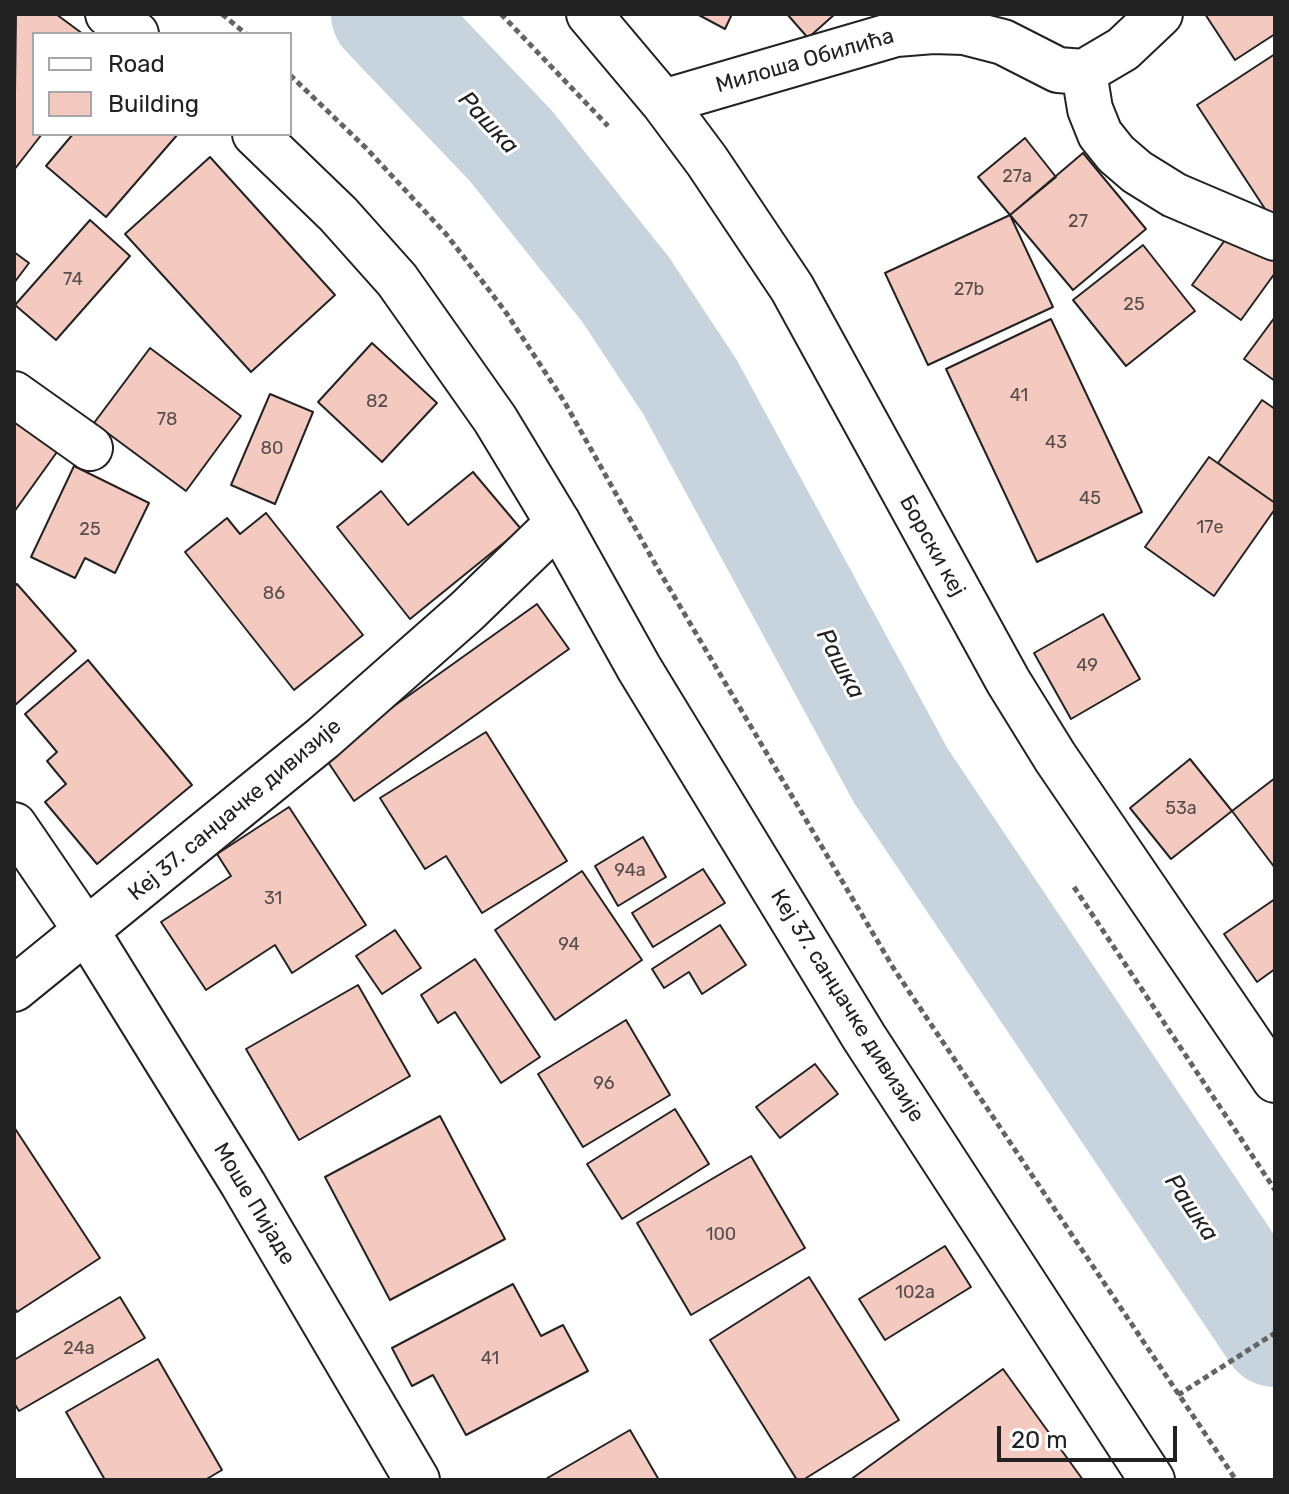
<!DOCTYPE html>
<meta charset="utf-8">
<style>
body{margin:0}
#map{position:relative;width:1289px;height:1494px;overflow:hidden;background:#fff;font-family:Rubik,sans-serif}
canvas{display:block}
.frame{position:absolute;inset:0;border:16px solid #222;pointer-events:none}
.legend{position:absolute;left:32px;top:32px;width:260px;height:104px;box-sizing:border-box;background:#fff;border:2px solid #a7a7a7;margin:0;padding:10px 14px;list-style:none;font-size:24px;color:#222}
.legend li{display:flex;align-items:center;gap:16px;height:40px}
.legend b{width:40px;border:2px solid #a7a7a7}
.scale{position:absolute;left:997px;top:1426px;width:180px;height:36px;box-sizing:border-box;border:4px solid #222;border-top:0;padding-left:10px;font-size:24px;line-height:28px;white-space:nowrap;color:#222;-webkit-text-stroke:6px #fff;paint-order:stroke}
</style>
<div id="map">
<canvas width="1289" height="1494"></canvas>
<div class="frame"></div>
<ul class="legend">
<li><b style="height:10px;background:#fff"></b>Road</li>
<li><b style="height:22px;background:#f3c9c0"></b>Building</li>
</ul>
<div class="scale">20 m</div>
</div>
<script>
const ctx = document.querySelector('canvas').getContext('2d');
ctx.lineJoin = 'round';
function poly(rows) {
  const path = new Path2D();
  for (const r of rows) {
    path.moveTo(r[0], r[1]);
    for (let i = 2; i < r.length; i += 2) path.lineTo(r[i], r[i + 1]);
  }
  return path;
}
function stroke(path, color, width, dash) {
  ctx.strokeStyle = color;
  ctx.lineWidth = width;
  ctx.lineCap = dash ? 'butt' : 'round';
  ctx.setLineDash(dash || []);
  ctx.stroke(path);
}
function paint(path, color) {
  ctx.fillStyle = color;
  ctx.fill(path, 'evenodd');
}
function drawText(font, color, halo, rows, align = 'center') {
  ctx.font = font + ' Rubik,sans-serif';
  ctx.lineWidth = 6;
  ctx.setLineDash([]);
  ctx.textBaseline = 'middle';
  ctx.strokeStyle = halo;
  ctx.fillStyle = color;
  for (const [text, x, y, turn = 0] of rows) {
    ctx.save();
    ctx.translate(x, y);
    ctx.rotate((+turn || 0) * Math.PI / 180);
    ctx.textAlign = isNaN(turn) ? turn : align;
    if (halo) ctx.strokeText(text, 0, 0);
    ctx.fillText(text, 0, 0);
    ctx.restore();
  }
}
const river = poly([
 [385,14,511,146,626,290,690,387,901,776,1275,1333]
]);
const building = poly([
 [16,14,56,14,83,34,34,34,34,134,42,134,14,170,16,14],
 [697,14,732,14,725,29,697,14],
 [787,14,835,14,808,38,787,14],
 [1205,14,1275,14,1275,34,1235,60,1205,14],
 [1275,54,1275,211,1269,215,1197,105,1275,54],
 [73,134,178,134,106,217,46,166,73,134],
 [1025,138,1056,177,1010,215,978,177,1025,138],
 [1083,153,1146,229,1073,290,1010,215,1083,153],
 [210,157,335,295,251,372,125,234,210,157],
 [1010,215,1053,307,928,365,885,273,1010,215],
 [90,220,130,256,56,340,15,305,90,220],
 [1236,225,1275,254,1275,273,1241,320,1192,285,1236,225],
 [1143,245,1195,311,1126,366,1073,300,1143,245],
 [14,252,29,263,14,283,14,252],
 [1275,317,1275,381,1244,359,1275,317],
 [1051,319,1142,512,1037,562,946,369,1051,319],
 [372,343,437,403,382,462,318,402,372,343],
 [150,348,241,416,186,491,94,423,150,348],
 [270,394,313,412,275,504,231,485,270,394],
 [1262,400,1275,409,1275,503,1218,463,1262,400],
 [14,418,62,445,14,512,14,418],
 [1209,457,1275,503,1275,509,1214,596,1145,547,1209,457],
 [74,466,149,503,115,573,85,558,75,578,31,557,74,466],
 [473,472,521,529,410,619,337,527,381,491,408,525,473,472],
 [266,513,363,635,294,690,185,552,227,518,240,534,266,513],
 [17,584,76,651,14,706,14,587,17,584],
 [537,604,569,649,354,801,324,756,537,604],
 [1103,614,1140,679,1071,719,1034,653,1103,614],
 [88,660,192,785,97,864,45,802,66,784,47,761,57,752,25,714,88,660],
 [486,732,567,861,482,913,446,856,425,869,380,798,486,732],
 [1190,759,1232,811,1171,859,1130,808,1190,759],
 [1275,778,1275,868,1232,811,1275,778],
 [289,807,366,925,292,973,275,945,206,990,161,922,231,876,217,854,289,807],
 [643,837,666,877,618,906,595,866,643,837],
 [703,869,725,903,653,947,632,913,703,869],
 [582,871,642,960,555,1020,495,930,582,871],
 [1275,899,1275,969,1257,982,1224,934,1275,899],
 [720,925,746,965,702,994,689,972,664,988,652,969,720,925],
 [395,930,421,968,382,994,356,956,395,930],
 [475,959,540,1057,501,1083,455,1012,438,1023,421,995,475,959],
 [358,985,410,1076,299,1140,246,1049,358,985],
 [626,1020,670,1095,583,1147,538,1074,626,1020],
 [815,1064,838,1094,780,1138,756,1107,815,1064],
 [675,1109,709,1164,622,1219,587,1164,675,1109],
 [440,1116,505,1239,390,1300,325,1177,440,1116],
 [14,1127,100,1258,17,1312,14,1307,14,1127],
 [751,1156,805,1248,691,1315,637,1223,751,1156],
 [945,1246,971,1287,885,1340,859,1299,945,1246],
 [809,1277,899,1420,803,1480,797,1480,710,1340,809,1277],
 [513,1284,541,1336,563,1325,588,1371,466,1435,433,1375,412,1386,392,1348,513,1284],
 [120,1297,145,1338,19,1411,14,1403,14,1360,120,1297],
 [158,1359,222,1470,205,1480,105,1480,66,1412,158,1359],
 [1003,1369,1083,1480,850,1480,1003,1369],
 [630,1430,659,1480,544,1480,630,1430]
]);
const path = poly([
 [222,14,246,34],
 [501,14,608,126],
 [290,75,366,148,446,234,505,311,564,401,658,569,894,969,1236,1480],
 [1074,887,1275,1190],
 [1178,1395,1275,1333]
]);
const street = poly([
 [589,14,663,102,707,161,792,288,1008,681,1055,757,1275,1080],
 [1084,72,1090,109,1100,134,1116,154,1137,172,1174,195,1275,238],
 [663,102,896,34,933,31,964,32,1003,42,1058,70,1084,72,1123,49,1160,14],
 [14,394,90,448],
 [14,825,87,932,243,1184,417,1480],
 [14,989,323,738,467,611,558,523]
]);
const secondary = poly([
 [108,14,136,34],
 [255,134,338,214,397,280,495,419,558,523,639,668,864,1037,1152,1480]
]);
const numberNames = [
 ["27a",1017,177],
 ["27",1078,222],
 ["74",73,280],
 ["27b",969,290],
 ["25",1134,305],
 ["41",1019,396],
 ["82",377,402],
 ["78",167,420],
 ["43",1056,443],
 ["80",272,449],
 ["45",1090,499],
 ["17e",1210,528],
 ["25",90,530],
 ["86",274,594],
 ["49",1087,666],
 ["53a",1181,809],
 ["94a",630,871],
 ["31",273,899],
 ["94",569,945],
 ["96",604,1084],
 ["100",721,1235],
 ["102a",915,1293],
 ["24a",79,1349],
 ["41",490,1359]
];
const streetNames = [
 ["Милоша Обилића",805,61,-16],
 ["Борски кеј",932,546,61],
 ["Кеј 37. санџачке дивизије",235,810,-40],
 ["Кеј 37. санџачке дивизије",847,1006,58],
 ["Моше Пијаде",254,1204,59]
];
const waterNames = [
 ["Рашка",488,123,47],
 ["Рашка",840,664,62],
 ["Рашка",1191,1208,56]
];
stroke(river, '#c7d3dd', 108);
paint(building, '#f3c9c0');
stroke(building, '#222', 2);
stroke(street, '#222', 48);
stroke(secondary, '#222', 48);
stroke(path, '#646464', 5, [6, 4]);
stroke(street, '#fff', 44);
stroke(secondary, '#fff', 44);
drawText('18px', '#564c4a', null, numberNames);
drawText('22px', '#222', '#fff', streetNames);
drawText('italic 24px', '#222', '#fff', waterNames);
</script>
